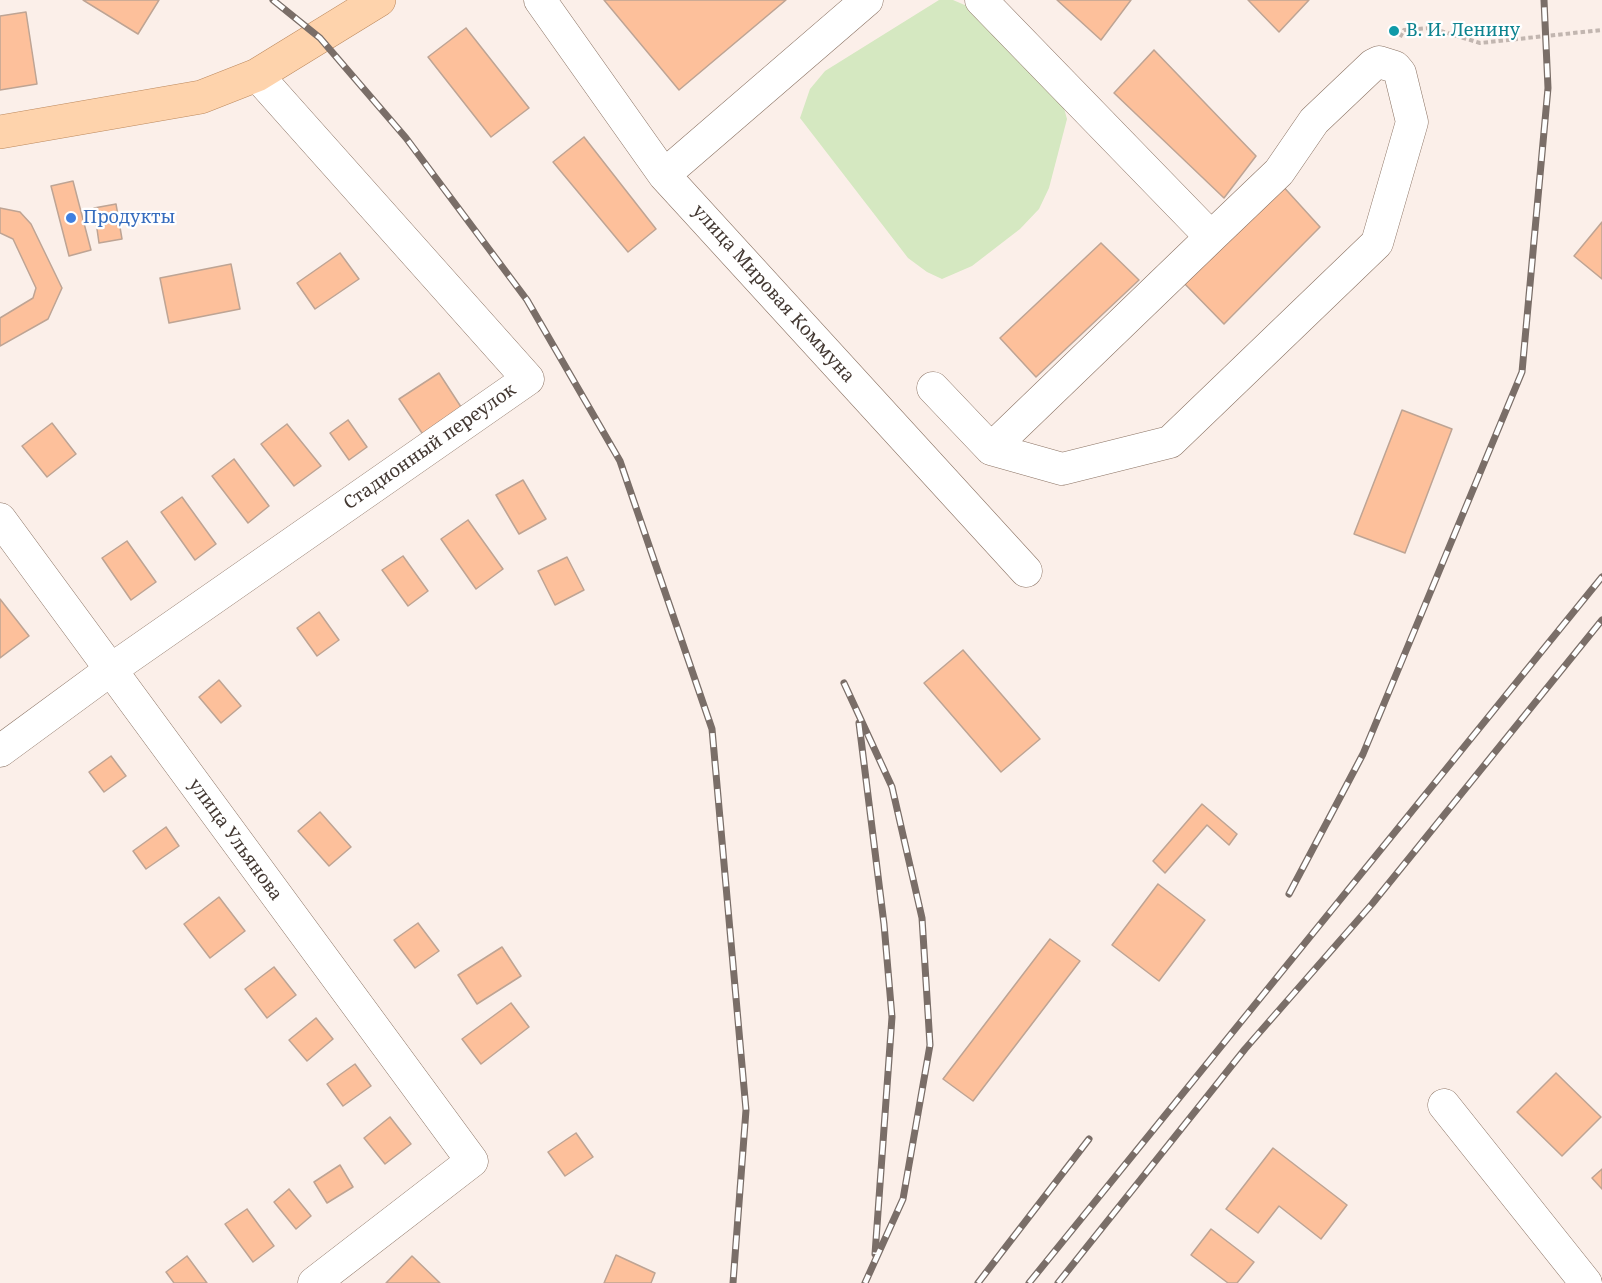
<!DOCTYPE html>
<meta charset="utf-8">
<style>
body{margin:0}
canvas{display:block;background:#fbefe9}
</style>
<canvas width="1602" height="1283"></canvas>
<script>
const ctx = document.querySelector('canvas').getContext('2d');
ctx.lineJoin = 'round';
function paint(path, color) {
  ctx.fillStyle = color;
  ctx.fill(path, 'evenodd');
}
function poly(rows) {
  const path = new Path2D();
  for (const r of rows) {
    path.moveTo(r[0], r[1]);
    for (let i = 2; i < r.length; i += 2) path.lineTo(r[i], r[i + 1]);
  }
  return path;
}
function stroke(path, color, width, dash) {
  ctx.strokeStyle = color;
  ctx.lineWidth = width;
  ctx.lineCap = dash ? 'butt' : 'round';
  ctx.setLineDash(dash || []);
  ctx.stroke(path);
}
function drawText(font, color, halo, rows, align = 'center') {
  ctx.font = font + ' "Noto Serif",serif';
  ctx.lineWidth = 4.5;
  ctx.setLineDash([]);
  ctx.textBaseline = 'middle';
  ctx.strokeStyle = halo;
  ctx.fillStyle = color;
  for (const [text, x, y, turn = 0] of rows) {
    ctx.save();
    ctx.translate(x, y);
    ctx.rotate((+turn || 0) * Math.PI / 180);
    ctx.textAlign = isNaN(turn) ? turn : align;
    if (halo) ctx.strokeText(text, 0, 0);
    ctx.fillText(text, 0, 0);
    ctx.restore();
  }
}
const green = poly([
 [939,0,953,0,995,18,1059,90,1067,119,1049,188,1039,209,1020,229,972,266,942,279,927,272,908,258,800,118,810,89,825,71]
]);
const building = poly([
 [83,0,159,0,138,34,83,0],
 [604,0,786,0,679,90,604,0],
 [1057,0,1131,0,1101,40,1057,0],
 [1248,0,1309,0,1279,32,1248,0],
 [26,12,37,84,0,90,0,16,26,12],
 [466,28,529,108,491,137,428,57,466,28],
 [1154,50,1256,156,1224,198,1114,93,1154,50],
 [584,137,656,229,628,252,553,162,584,137],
 [73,181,91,250,69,256,51,186,73,181],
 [1280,183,1320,227,1224,324,1181,280,1280,183],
 [116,204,122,239,99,243,94,208,116,204],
 [0,208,20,212,31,224,62,288,48,319,0,346,0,318,33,298,36,288,13,239,0,233,0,208],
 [1602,222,1602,279,1574,256,1602,222],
 [1101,243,1139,280,1036,377,1000,338,1101,243],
 [340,253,359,279,315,309,297,283,340,253],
 [231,264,240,309,169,323,160,278,231,264],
 [439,373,463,410,424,436,399,399,439,373],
 [1402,410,1452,429,1405,553,1354,534,1402,410],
 [348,420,367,447,349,460,330,433,348,420],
 [52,423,76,454,47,477,22,446,52,423],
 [287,424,321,466,294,486,261,444,287,424],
 [234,459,269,506,248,523,212,476,234,459],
 [523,480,546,519,519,534,496,495,523,480],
 [182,497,216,544,195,560,161,512,182,497],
 [468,520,503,569,476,589,441,539,468,520],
 [127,541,156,582,131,600,102,558,127,541],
 [403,556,428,591,408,606,382,570,403,556],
 [567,557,584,590,555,605,538,571,567,557],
 [0,599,29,636,0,658,0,599],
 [319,612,339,640,317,656,297,628,319,612],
 [963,650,1040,739,1001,772,924,683,963,650],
 [219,680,241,706,221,723,199,697,219,680],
 [111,756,126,776,104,792,89,772,111,756],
 [1202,804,1237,834,1229,845,1207,825,1165,873,1153,861,1202,804],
 [320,812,351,847,329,866,298,831,320,812],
 [166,827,179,846,146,869,133,851,166,827],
 [1158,884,1205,920,1159,981,1112,945,1158,884],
 [219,897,245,931,210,958,184,924,219,897],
 [418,923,439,951,415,968,394,940,418,923],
 [1050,939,1080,961,973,1101,943,1079,1050,939],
 [502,947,521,976,477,1004,458,975,502,947],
 [274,967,296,995,267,1018,245,989,274,967],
 [511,1003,529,1027,481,1064,462,1039,511,1003],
 [316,1018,333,1039,307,1061,289,1040,316,1018],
 [355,1064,371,1086,343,1106,327,1084,355,1064],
 [1556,1073,1601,1117,1562,1156,1517,1112,1556,1073],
 [390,1117,411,1144,385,1164,364,1138,390,1117],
 [576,1133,593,1157,565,1176,548,1152,576,1133],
 [1273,1148,1347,1205,1321,1239,1279,1206,1258,1233,1226,1209,1273,1148],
 [340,1165,353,1187,327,1203,314,1182,340,1165],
 [1602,1169,1602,1189,1592,1178,1602,1169],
 [289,1189,311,1216,296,1229,274,1202,289,1189],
 [247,1209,274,1246,253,1262,225,1224,247,1209],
 [1211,1229,1254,1262,1237,1283,1228,1283,1191,1255,1211,1229],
 [616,1255,655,1273,651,1283,604,1283,616,1255],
 [187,1256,207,1283,174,1283,166,1272,187,1256],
 [412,1256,440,1283,386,1283,412,1256]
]);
const path = poly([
 [1400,37,1404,30,1431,28,1480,43,1602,30]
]);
const minor = poly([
 [540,0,664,175,1026,571],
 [664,175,867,0],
 [933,388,991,449,1211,237,981,0],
 [991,449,1062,469,1170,442,1377,243,1412,122,1400,73,1395,67,1379,62,1373,65,1314,121,1279,172,1211,237],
 [0,519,472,1161,314,1283],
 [0,751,109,671,528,379,257,75],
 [1444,1105,1586,1283]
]);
const major = poly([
 [0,132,201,97,257,75,379,0]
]);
const rail = poly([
 [273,0,320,38,406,138,527,300,620,461,712,729,746,1110,733,1283],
 [844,683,892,787,922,918,930,1045,903,1199,865,1283],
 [859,723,884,924,892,1017,875,1254],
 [1289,894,1363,754,1522,372,1548,88,1544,0],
 [978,1283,1089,1139],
 [1029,1283,1602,577],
 [1058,1283,1245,1049,1372,904,1602,620]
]);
const markers = [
 [1394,31,6,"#0f9aa8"],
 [71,218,6,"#3f7fe0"]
];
const cultureNames = [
 ["В. И. Ленину",1406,31]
];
const shopNames = [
 ["Продукты",83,218]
];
const streetNames = [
 ["улица Мировая Коммуна",773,294,48],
 ["Стадионный переулок",430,447,-35],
 ["улица Ульянова",235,840,54]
];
paint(green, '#d5e8c1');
paint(building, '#fdc09b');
stroke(building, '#bea494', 1.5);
stroke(minor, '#8b7364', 33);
stroke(major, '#bc895e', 34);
stroke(path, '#c2b6b0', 4, [4.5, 3]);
stroke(minor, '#fff', 32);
stroke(major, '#fed3ac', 33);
stroke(rail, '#7a6e68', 7);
stroke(rail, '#fff', 4.5, [14]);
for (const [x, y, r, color] of markers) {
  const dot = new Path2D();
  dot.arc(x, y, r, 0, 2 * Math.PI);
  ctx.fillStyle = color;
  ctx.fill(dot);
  stroke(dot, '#fff', 2);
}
drawText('18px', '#0d838f', '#fff', cultureNames, 'left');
drawText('18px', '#366cbe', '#fff', shopNames, 'left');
drawText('18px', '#433832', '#fff', streetNames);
</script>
